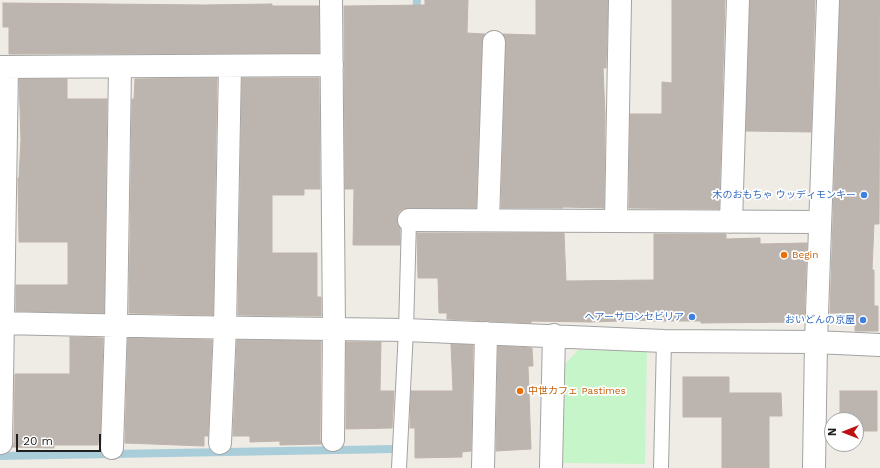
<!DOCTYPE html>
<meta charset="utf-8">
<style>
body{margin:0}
#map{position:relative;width:880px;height:468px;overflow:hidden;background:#efece6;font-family:"Work Sans",sans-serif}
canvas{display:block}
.north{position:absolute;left:824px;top:412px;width:40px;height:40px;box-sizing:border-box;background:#fff;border:1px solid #a5a5a5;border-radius:50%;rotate:270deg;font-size:11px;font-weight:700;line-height:16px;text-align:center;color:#1f1f1f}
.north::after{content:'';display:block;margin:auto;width:14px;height:18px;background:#bc1112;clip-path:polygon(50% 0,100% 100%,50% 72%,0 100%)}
.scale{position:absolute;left:16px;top:434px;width:85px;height:18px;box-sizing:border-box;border:2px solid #1f1f1f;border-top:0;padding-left:5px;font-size:12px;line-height:14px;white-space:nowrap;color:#1f1f1f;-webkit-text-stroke:3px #fff;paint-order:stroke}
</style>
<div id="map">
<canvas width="880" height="468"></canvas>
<div class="north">N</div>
<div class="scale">20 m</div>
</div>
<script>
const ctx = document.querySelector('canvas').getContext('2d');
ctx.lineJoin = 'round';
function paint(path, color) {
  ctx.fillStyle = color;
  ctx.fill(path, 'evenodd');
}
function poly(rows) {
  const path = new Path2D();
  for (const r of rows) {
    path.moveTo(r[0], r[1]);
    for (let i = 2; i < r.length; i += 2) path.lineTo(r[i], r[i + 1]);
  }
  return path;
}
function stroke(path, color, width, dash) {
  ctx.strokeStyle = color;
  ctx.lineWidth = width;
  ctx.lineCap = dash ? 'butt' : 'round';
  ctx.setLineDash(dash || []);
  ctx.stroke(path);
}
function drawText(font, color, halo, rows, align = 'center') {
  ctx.font = font + ' "Work Sans","Noto Sans JP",sans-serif';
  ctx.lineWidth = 3.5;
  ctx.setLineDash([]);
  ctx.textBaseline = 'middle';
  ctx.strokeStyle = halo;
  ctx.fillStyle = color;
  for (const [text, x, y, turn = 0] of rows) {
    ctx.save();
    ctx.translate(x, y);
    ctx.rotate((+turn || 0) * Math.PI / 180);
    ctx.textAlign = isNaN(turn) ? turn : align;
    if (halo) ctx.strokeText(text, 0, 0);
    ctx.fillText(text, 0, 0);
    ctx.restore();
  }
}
const park = poly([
 [578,350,647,351,645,464,563,463,565,364]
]);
const stream = poly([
 [416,14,417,0],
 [0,456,396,449]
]);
const building = poly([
 [425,0,468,0,467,33,485,34,482,42,476,208,409,208,403,209,398,213,397,220,398,226,400,228,400,245,353,245,354,189,345,189,344,6,425,5,425,0],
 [536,0,608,0,606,68,603,68,605,114,604,208,563,207,563,208,501,208,506,42,503,34,536,35,536,0],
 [672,0,725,0,719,209,629,208,630,114,662,114,662,82,672,83,672,0],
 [750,0,815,0,811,132,746,131,750,0],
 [840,0,880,0,879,224,874,224,872,270,874,270,874,306,878,306,878,331,855,331,855,313,830,313,840,0],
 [3,3,204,5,272,4,272,6,319,6,319,53,9,54,9,27,3,27,3,3],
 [217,78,213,315,129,313,132,99,134,99,135,79,217,78],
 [242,78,319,78,320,189,304,189,304,195,272,195,272,253,317,253,317,297,321,297,321,316,238,315,242,78],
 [19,79,67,79,67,99,107,99,104,313,16,311,16,285,68,285,68,242,19,242,18,178,19,178,21,140,19,79],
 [417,233,564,233,566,281,654,280,654,234,726,234,726,239,760,238,760,244,807,243,804,322,701,323,701,321,652,321,652,320,590,322,531,321,531,323,447,319,447,313,439,313,438,278,418,278,417,233],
 [70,337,103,338,100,443,98,442,98,445,54,445,54,448,12,447,14,443,15,374,70,374,70,337],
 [128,338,212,340,208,436,204,436,204,446,125,443,128,338],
 [237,340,321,341,320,440,322,444,280,445,280,441,250,442,250,436,233,436,237,340],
 [346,342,381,342,380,391,394,391,392,428,346,429,346,342],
 [451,344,473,345,471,451,462,452,462,457,415,458,415,428,410,428,411,391,453,391,451,344],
 [498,346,532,348,533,366,528,366,531,449,496,451,498,346],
 [683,377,729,377,729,393,781,393,782,416,769,416,769,468,722,468,722,417,683,417,683,377],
 [840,391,877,391,877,431,856,431,856,420,840,420,840,391]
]);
const lane = poly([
 [399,468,406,330,409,220],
 [661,468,664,341]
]);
const street = poly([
 [331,0,334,329,333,440],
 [0,67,332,65],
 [409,220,820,222],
 [488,220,494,42],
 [616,221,620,0],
 [731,222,738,0],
 [0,323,184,327,406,330,664,341,816,342,880,345],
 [0,443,1,443,7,67],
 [220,443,225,328,230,66],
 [112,448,116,325,120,67],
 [483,468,486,333],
 [551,468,554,335],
 [814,468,816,342,828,0]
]);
const markers = [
 [864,195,4,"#3f7fe0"],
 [784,255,4,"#e8710a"],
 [692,317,4,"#3f7fe0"],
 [863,320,4,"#3f7fe0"],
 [520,391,4,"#e8710a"]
];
const shopNames = [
 ["木のおもちゃ ウッディモンキー",856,195],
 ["ヘアーサロンセビリア",684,317],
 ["おいどんの京屋",855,320]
];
const foodNames = [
 ["Begin",792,255],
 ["中世カフェ Pastimes",528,391]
];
paint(park, '#c7f5ca');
stroke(stream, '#aaced9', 8);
paint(building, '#bcb5af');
stroke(building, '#bfb3a9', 1);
stroke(lane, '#a3a3a3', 16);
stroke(street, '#a3a3a3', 24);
stroke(lane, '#fff', 14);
stroke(street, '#fff', 22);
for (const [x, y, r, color] of markers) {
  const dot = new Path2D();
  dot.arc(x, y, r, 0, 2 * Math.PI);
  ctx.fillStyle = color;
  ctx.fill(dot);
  stroke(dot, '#fff', 1.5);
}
drawText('10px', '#366cbe', '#fff', shopNames, 'right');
drawText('10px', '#c56008', '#fff', foodNames, 'left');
</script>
